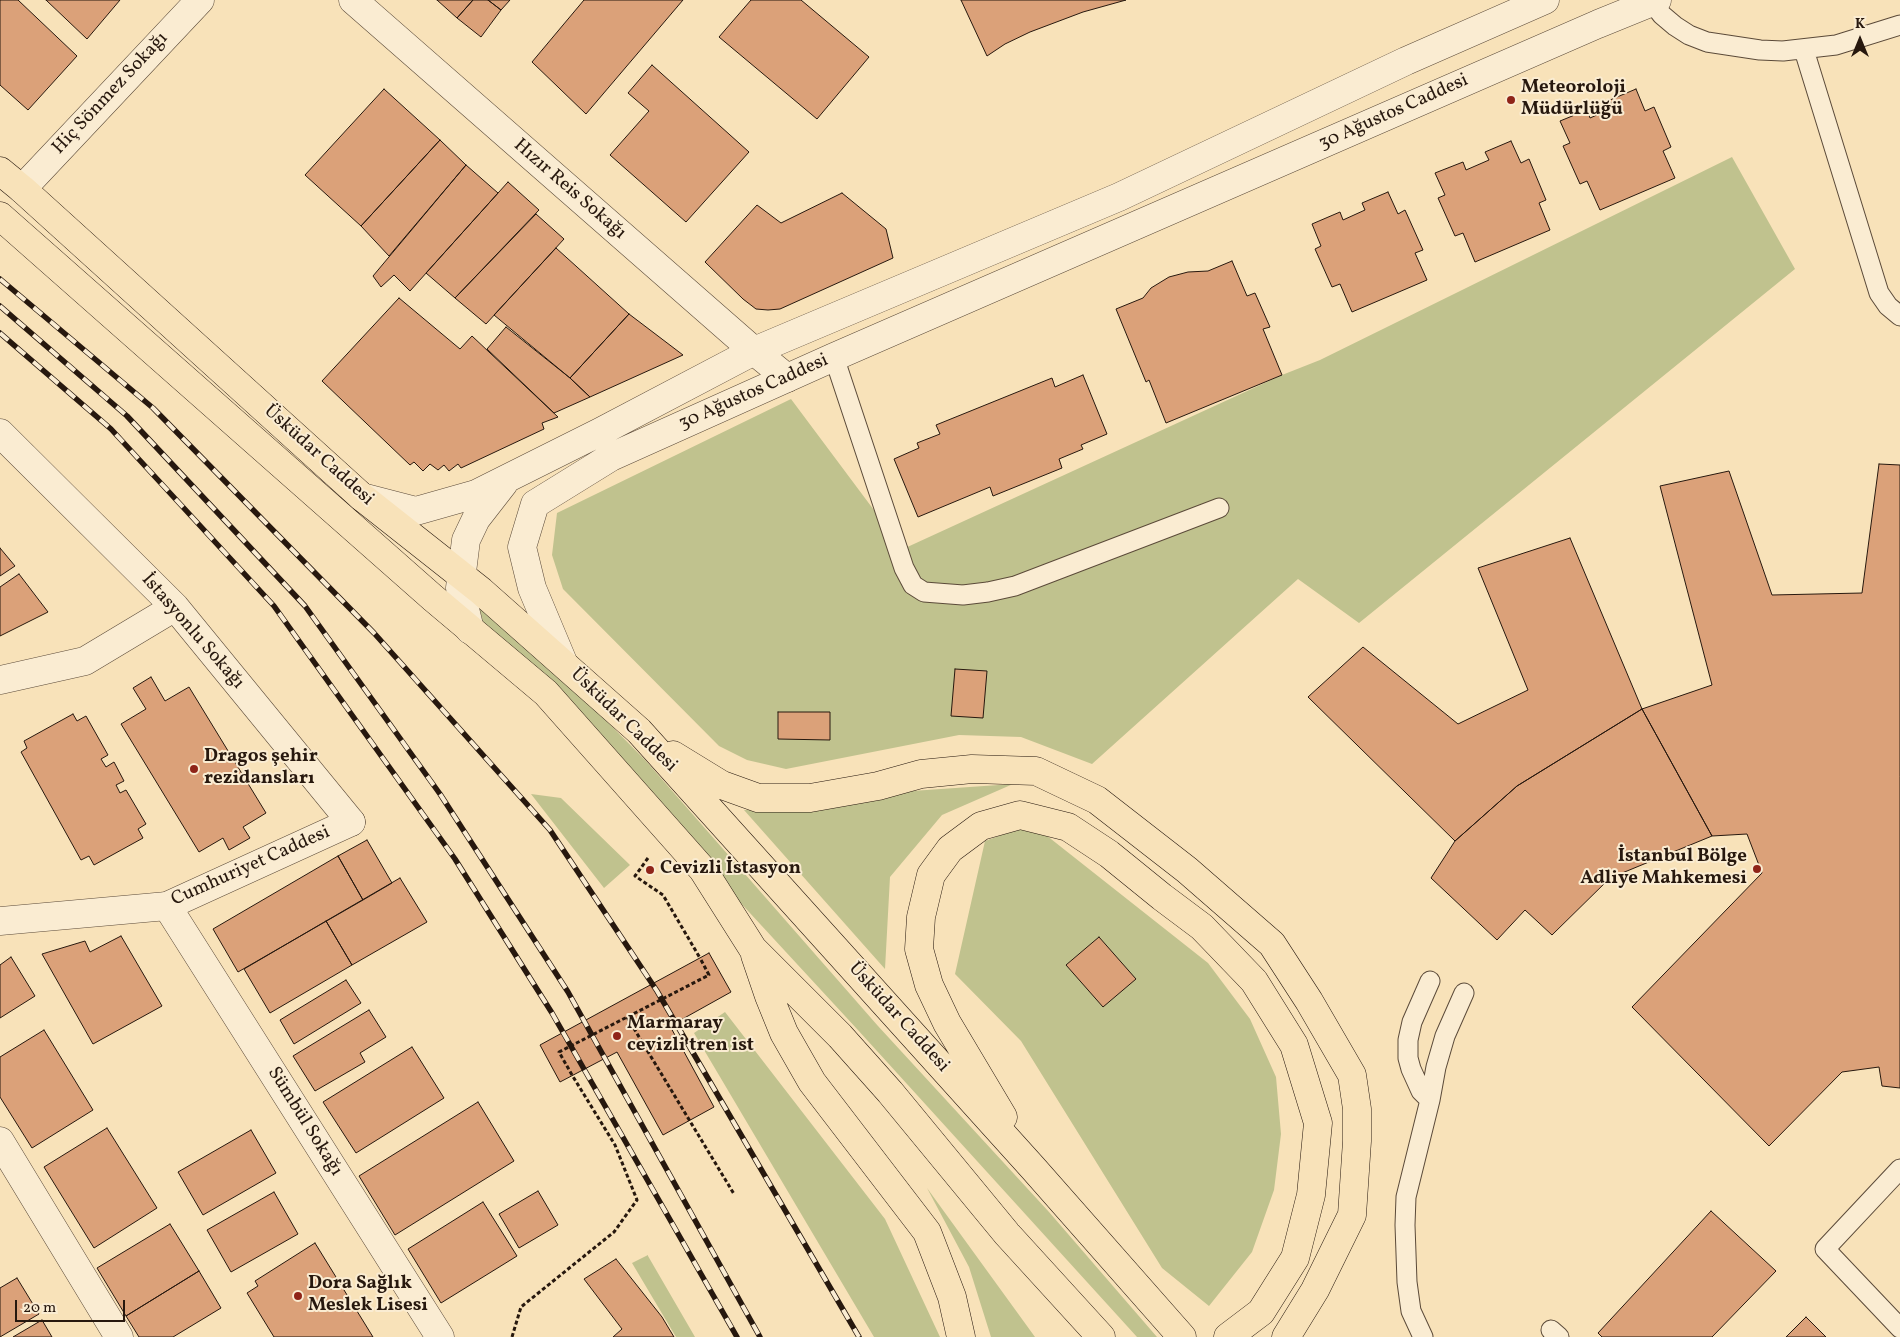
<!DOCTYPE html>
<meta charset="utf-8">
<style>
body{margin:0}
#map{position:relative;width:1900px;height:1337px;overflow:hidden;background:#f8e2b9;font-family:Vollkorn,serif}
canvas{display:block}
.north{position:absolute;left:1835px;top:15px;width:50px;height:50px;-webkit-text-stroke:4px #faecd2;paint-order:stroke;rotate:0deg;font-size:14px;font-weight:700;line-height:20px;text-align:center;color:#27180e}
.north::after{content:'';display:block;margin:auto;width:18px;height:22px;background:#27180e;clip-path:polygon(50% 0,100% 100%,50% 72%,0 100%)}
.scale{position:absolute;left:15px;top:1300px;width:110px;height:22px;box-sizing:border-box;border:2px solid #27180e;border-top:0;padding-left:6px;font-size:15px;line-height:18px;white-space:nowrap;color:#27180e;-webkit-text-stroke:4px #faecd2;paint-order:stroke}
</style>
<div id="map">
<canvas width="1900" height="1337"></canvas>
<div class="north">K</div>
<div class="scale">20 m</div>
</div>
<script>
const ctx = document.querySelector('canvas').getContext('2d');
ctx.lineJoin = 'round';
function paint(path, color) {
  ctx.fillStyle = color;
  ctx.fill(path, 'evenodd');
}
function poly(rows) {
  const path = new Path2D();
  for (const r of rows) {
    path.moveTo(r[0], r[1]);
    for (let i = 2; i < r.length; i += 2) path.lineTo(r[i], r[i + 1]);
  }
  return path;
}
function stroke(path, color, width, dash) {
  ctx.strokeStyle = color;
  ctx.lineWidth = width;
  ctx.lineCap = dash ? 'butt' : 'round';
  ctx.setLineDash(dash || []);
  ctx.stroke(path);
}
function drawText(font, color, halo, rows, align = 'center') {
  ctx.font = font + ' Vollkorn,serif';
  ctx.lineWidth = 4;
  ctx.setLineDash([]);
  ctx.textBaseline = 'middle';
  ctx.strokeStyle = halo;
  ctx.fillStyle = color;
  for (const [text, x, y, turn = 0] of rows) {
    ctx.save();
    ctx.translate(x, y);
    ctx.rotate((+turn || 0) * Math.PI / 180);
    ctx.textAlign = isNaN(turn) ? turn : align;
    if (halo) ctx.strokeText(text, 0, 0);
    ctx.fillText(text, 0, 0);
    ctx.restore();
  }
}
const green = poly([
 [1732,157,1795,269,1359,623,1298,579,1092,764,1021,737,959,735,786,769,747,760,719,746,563,589,552,555,557,513,791,399,903,549,1282,375,1320,360],
 [472,594,515,628,646,761,878,1026,1049,1212,1157,1337,1137,1337,857,1029,713,873,483,631],
 [1013,784,942,815,890,877,885,969,744,810,820,810,912,791],
 [531,794,561,798,630,865,604,888],
 [1032,824,1208,963,1250,1019,1276,1077,1281,1134,1274,1190,1252,1252,1209,1306,1162,1268,1021,1041,955,974,985,841],
 [725,1012,885,1219,940,1337,874,1337,694,1033],
 [927,1188,1035,1337,991,1337,969,1267],
 [648,1255,648,1256,695,1337,676,1337,632,1263]
]);
const building = poly([
 [0,0,18,0,77,56,28,110,0,85,0,0],
 [46,0,120,0,87,39,46,0],
 [437,0,473,0,457,18,437,0],
 [473,0,488,0,501,10,481,37,457,18,473,0],
 [488,0,510,0,501,10,488,0],
 [584,0,683,0,586,114,532,62,584,0],
 [751,0,801,0,869,57,817,119,719,37,751,0],
 [961,0,1126,0,1083,12,1030,32,1005,44,987,56,961,0],
 [652,65,749,152,686,222,610,155,649,111,628,93,652,65],
 [384,89,440,140,361,226,305,175,384,89],
 [1636,89,1645,111,1654,107,1671,147,1663,151,1675,178,1600,210,1587,181,1580,184,1563,146,1570,143,1560,121,1587,110,1590,118,1613,108,1610,100,1636,89],
 [440,140,466,165,389,256,361,226,440,140],
 [1511,141,1521,163,1529,159,1546,200,1539,203,1550,230,1475,262,1463,233,1455,236,1438,198,1445,195,1435,173,1463,162,1466,170,1489,160,1485,152,1511,141],
 [466,165,498,193,410,291,394,275,381,287,373,276,466,165],
 [508,182,539,210,455,298,426,273,508,182],
 [1388,192,1398,214,1405,210,1423,250,1415,253,1427,280,1352,312,1340,284,1332,287,1315,249,1321,246,1312,224,1340,212,1343,220,1365,210,1362,203,1388,192],
 [842,193,886,229,893,258,780,309,768,310,756,309,743,299,705,262,757,205,781,223,842,193],
 [536,214,564,239,486,324,455,298,536,214],
 [556,248,629,314,570,378,494,315,556,248],
 [1232,261,1247,296,1255,293,1270,327,1263,329,1282,375,1166,423,1149,380,1146,382,1116,309,1143,298,1151,288,1169,277,1188,272,1208,271,1232,261],
 [399,298,460,349,472,336,558,417,542,423,544,429,461,468,458,464,449,471,444,465,438,470,430,464,423,471,414,462,410,465,322,381,399,298],
 [629,314,683,355,590,397,570,378,629,314],
 [506,327,570,378,590,397,554,413,487,349,506,327],
 [1083,375,1107,434,1081,445,1083,449,1059,459,1062,468,993,496,990,487,918,517,894,459,919,448,917,443,940,434,936,425,1052,378,1055,387,1083,375],
 [1879,464,1900,465,1900,1088,1882,1086,1879,1067,1842,1072,1769,1146,1632,1007,1762,873,1747,834,1712,836,1642,709,1712,685,1660,486,1729,471,1772,595,1862,593,1879,464],
 [1570,538,1642,709,1517,786,1455,841,1308,697,1363,647,1458,724,1528,690,1478,568,1570,538],
 [0,548,15,566,0,576,0,548],
 [19,574,48,612,0,636,0,587,19,574],
 [955,669,987,671,983,718,951,716,955,669],
 [151,677,165,701,189,687,266,813,243,827,250,838,229,850,223,838,199,852,121,724,146,709,133,688,151,677],
 [1642,709,1712,836,1610,878,1552,935,1525,910,1497,940,1431,878,1455,841,1517,786,1642,709],
 [778,712,830,712,830,740,778,739,778,712],
 [73,714,77,721,86,716,108,755,101,759,106,767,114,762,124,781,116,785,120,793,126,790,146,824,138,829,143,838,94,865,89,856,81,860,21,752,27,748,24,741,73,714],
 [367,840,392,883,363,900,338,856,367,840],
 [338,856,363,900,238,972,213,929,338,856],
 [400,878,427,922,352,965,326,921,400,878],
 [326,921,352,965,270,1013,244,969,326,921],
 [121,936,162,1006,93,1044,42,954,85,941,90,952,121,936],
 [1099,937,1136,979,1103,1007,1066,965,1099,937],
 [709,953,731,992,670,1026,714,1107,663,1135,617,1052,560,1082,540,1045,709,953],
 [11,957,35,996,0,1018,0,965,11,957],
 [346,980,361,1003,294,1044,280,1020,346,980],
 [369,1010,386,1037,360,1053,365,1062,315,1091,293,1056,369,1010],
 [44,1030,93,1110,32,1148,0,1097,0,1057,44,1030],
 [412,1047,444,1098,356,1153,323,1102,412,1047],
 [478,1102,514,1161,395,1235,359,1176,478,1102],
 [107,1128,157,1208,94,1248,44,1167,107,1128],
 [251,1130,276,1173,203,1215,178,1172,251,1130],
 [538,1191,558,1225,519,1248,499,1214,538,1191],
 [274,1192,298,1234,231,1272,207,1230,274,1192],
 [483,1202,517,1256,441,1303,408,1249,483,1202],
 [1711,1211,1776,1271,1712,1337,1602,1337,1598,1333,1711,1211],
 [170,1224,199,1271,126,1316,97,1268,170,1224],
 [315,1243,373,1337,274,1337,247,1293,258,1286,255,1281,315,1243],
 [616,1259,662,1317,674,1337,613,1337,622,1329,584,1279,616,1259],
 [199,1271,221,1308,173,1337,139,1337,126,1316,199,1271],
 [17,1278,39,1314,0,1337,0,1288,17,1278],
 [1806,1317,1826,1337,1786,1337,1806,1317],
 [42,1320,52,1337,13,1337,42,1320]
]);
const path = poly([
 [648,858,635,876,663,895,700,958],
 [627,1017,734,1194],
 [512,1337,521,1307,614,1232,637,1200,615,1145,572,1075]
]);
const service = poly([
 [1652,2,1662,15,1675,26,1689,35,1707,42,1760,50,1783,51,1836,45,1900,25],
 [1804,50,1879,293,1888,306,1900,316],
 [834,357,904,568,913,585,924,592,963,595,988,592,1015,586,1219,508],
 [1430,981,1412,1022,1408,1040,1408,1058,1411,1069,1421,1091,1430,1100],
 [1900,1169,1825,1249,1900,1328],
 [1551,1330,1559,1337],
 [1423,1337,1411,1311,1407,1282,1405,1225,1406,1197,1430,1100,1436,1067,1445,1036,1464,993]
]);
const minor = poly([
 [353,0,754,351,787,378],
 [22,189,200,0],
 [0,433,175,607,351,822],
 [0,680,85,661,175,607],
 [167,906,440,1337],
 [0,1141,119,1337]
]);
const tertiary = poly([
 [362,497,416,511,476,494,600,432,754,351,1119,197,1406,61,1545,0],
 [470,630,460,588,466,540,476,519,504,483],
 [563,662,532,588,522,547,535,504,611,457,834,357,1598,24,1657,0],
 [0,921,167,906,351,822]
]);
const primary = poly([
 [0,171,22,189,362,497,481,591,639,731,1033,1168,1182,1337],
 [0,216,433,598,546,693,703,870,753,949,840,1036,890,1092,1007,1234,1101,1337],
 [673,755,722,785,758,798,810,798,878,786,921,774,972,769,1036,771,1097,800,1187,870,1272,944,1309,1001,1352,1075,1357,1109,1357,1141,1352,1215,1315,1290,1286,1337],
 [755,955,769,996,784,1033,812,1082,927,1232,952,1297,961,1337],
 [1003,1117,947,1023,929,985,919,949,921,917,931,875,950,849,981,826,1020,815,1068,827,1109,854,1162,897,1202,927,1254,981,1294,1045,1318,1123,1311,1195,1295,1258,1261,1312,1228,1337]
]);
const rail = poly([
 [0,279,153,408,374,633,550,830,657,991,859,1337],
 [0,306,127,416,305,606,440,794,568,992,760,1337],
 [0,333,111,429,274,606,455,859,552,1013,737,1337]
]);
const pathBridge = poly([
 [572,1075,559,1052,709,975,700,958]
]);
const markers = [
 [1511,100,5,"#8f2418"],
 [194,769,5,"#8f2418"],
 [1757,869,5,"#8f2418"],
 [650,870,5,"#8f2418"],
 [617,1036,5,"#8f2418"],
 [298,1296,5,"#8f2418"]
];
const poiNames = [
 ["Meteoroloji",1521,89],
 ["Müdürlüğü",1521,111],
 ["Dragos şehir",204,758],
 ["rezidansları",204,780],
 ["İstanbul Bölge",1747,858,"right"],
 ["Adliye Mahkemesi",1747,880,"right"],
 ["Cevizli İstasyon",660,870],
 ["Marmaray",627,1025],
 ["cevizli tren ist",627,1047],
 ["Dora Sağlık",308,1285],
 ["Meslek Lisesi",308,1307]
];
const streetNames = [
 ["Hiç Sönmez Sokağı",111,94,-47],
 ["30 Ağustos Caddesi",1394,113,-24],
 ["Hızır Reis Sokağı",569,190,41],
 ["30 Ağustos Caddesi",754,393,-24],
 ["Üsküdar Caddesi",318,456,42],
 ["İstasyonlu Sokağı",192,632,49],
 ["Üsküdar Caddesi",623,721,44],
 ["Cumhuriyet Caddesi",251,867,-24],
 ["Üsküdar Caddesi",898,1018,48],
 ["Sümbül Sokağı",304,1122,58]
];
paint(green, '#c0c28e');
paint(building, '#dba179');
stroke(building, '#27180e', 1);
stroke(service, '#5b4a39', 21);
stroke(minor, '#5b4a39', 29);
stroke(tertiary, '#5b4a39', 29);
stroke(primary, '#27180e', 29);
stroke(path, '#27180e', 3, [4, 2.5]);
stroke(service, '#faecd2', 19);
stroke(minor, '#faecd2', 28);
stroke(tertiary, '#faecd2', 28);
stroke(primary, '#f8e2b9', 28);
stroke(rail, '#27180e', 5.5);
stroke(rail, '#faecd2', 4, [11]);
stroke(pathBridge, '#27180e', 3, [4, 2.5]);
for (const [x, y, r, color] of markers) {
  const dot = new Path2D();
  dot.arc(x, y, r, 0, 2 * Math.PI);
  ctx.fillStyle = color;
  ctx.fill(dot);
  stroke(dot, '#faecd2', 2);
}
drawText('bold 19px', '#27180e', '#faecd2', poiNames, 'left');
drawText('19px', '#27180e', '#faecd2', streetNames);
</script>
